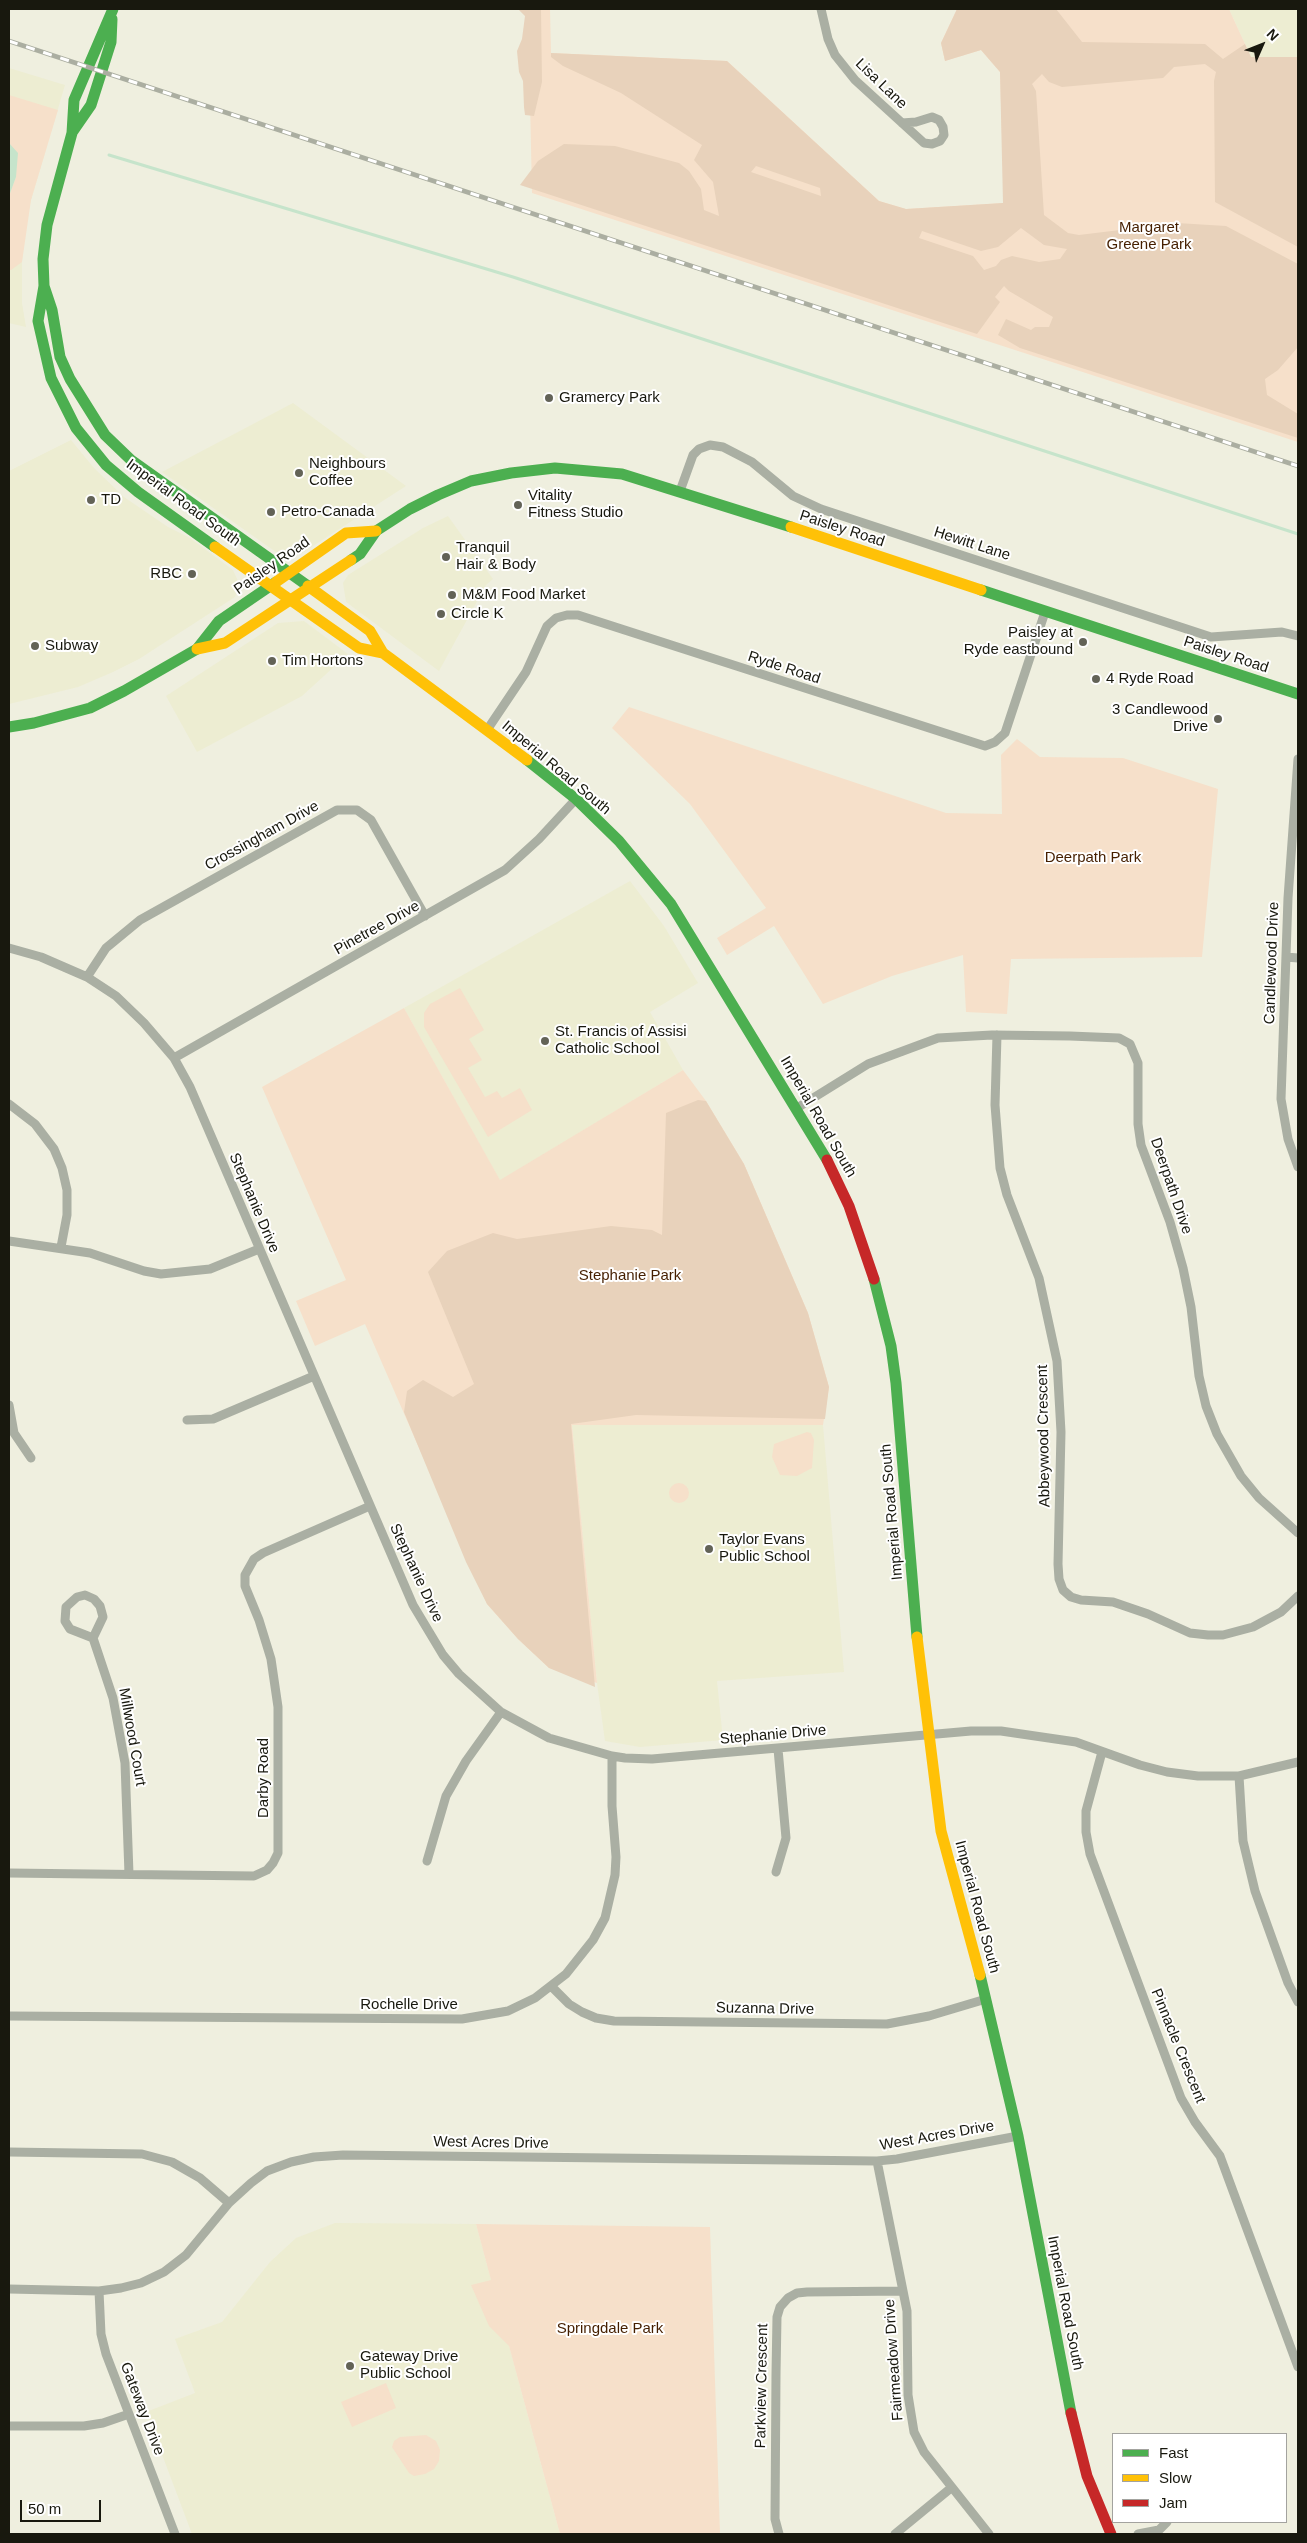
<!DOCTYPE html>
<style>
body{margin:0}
#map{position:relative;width:1307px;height:2543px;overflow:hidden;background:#efefdf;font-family:Helvetica,sans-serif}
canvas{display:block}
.frame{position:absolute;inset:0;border:10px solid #18180e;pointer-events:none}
.legend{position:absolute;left:1112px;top:2433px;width:175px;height:90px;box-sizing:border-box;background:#fff;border:1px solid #a3a39f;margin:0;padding:6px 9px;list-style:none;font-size:15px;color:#18180e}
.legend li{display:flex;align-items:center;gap:10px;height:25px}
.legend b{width:25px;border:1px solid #a3a39f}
.north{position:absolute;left:1237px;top:20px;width:50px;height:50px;-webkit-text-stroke:4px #fff;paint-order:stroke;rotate:46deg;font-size:14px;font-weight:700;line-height:20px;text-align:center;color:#18180e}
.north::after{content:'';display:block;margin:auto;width:18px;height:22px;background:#18180e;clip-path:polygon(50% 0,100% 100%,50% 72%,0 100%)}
.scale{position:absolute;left:20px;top:2500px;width:81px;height:22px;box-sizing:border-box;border:2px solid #18180e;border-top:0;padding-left:6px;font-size:15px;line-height:18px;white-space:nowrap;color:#18180e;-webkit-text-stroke:4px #fff;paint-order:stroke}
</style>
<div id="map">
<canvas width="1307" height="2543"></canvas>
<div class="frame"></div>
<ul class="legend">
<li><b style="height:6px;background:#4caf50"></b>Fast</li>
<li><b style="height:6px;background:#ffc107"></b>Slow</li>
<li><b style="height:6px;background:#c62828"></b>Jam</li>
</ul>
<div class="north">N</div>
<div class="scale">50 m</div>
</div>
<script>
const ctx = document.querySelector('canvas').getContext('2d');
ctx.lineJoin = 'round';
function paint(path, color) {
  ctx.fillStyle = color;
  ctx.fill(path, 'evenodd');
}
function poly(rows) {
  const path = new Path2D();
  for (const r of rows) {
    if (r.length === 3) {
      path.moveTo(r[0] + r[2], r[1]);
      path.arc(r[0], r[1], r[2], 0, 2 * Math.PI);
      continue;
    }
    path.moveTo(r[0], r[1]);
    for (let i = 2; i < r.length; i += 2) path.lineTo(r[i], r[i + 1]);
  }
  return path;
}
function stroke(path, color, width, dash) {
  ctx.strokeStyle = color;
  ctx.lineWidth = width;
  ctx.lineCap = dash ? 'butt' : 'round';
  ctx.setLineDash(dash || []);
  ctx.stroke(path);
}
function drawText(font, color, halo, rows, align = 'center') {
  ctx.font = font + ' Helvetica,sans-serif';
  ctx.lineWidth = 4;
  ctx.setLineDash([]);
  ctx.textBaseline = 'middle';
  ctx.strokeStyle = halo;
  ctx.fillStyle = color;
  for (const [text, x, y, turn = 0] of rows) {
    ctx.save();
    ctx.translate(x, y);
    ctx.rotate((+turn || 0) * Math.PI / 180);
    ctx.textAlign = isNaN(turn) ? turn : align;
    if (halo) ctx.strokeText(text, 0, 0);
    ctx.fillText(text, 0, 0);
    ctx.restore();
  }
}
const built = poly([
 [1229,9,1298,9,1298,57,1251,57],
 [9,68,65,85,31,200,24,232,22,262,22,303,26,327,9,323],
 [293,403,406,486,302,553,289,554,276,552,162,472],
 [71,440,94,468,124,497,168,527,190,538,233,570,238,581,238,589,235,597,139,659,113,672,78,687,9,704,9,471],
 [448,516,493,579,486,585,439,671,346,602,343,583,348,575,423,528],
 [304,621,348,654,302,696,197,752,166,696,278,623],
 [630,881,664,926,698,983,650,1012,683,1070,500,1181,404,1008],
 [572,1425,823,1425,844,1672,717,1681,723,1740,640,1747,605,1741,597,1683],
 [335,2223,476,2224,560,2534,192,2534,146,2412,195,2393,175,2339,222,2322,270,2262,296,2238]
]);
const green = poly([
 [528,9,550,9,551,53,727,61,879,201,906,209,1004,203,1000,72,981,50,945,61,941,43,957,9,1229,9,1251,57,1298,57,1298,442,532,193],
 [9,95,58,110,31,200,22,262,11,270,9,270,9,196,16,177,9,138],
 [629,707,946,813,1002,814,1001,755,1017,739,1040,757,1123,758,1218,789,1202,957,1011,959,1007,1014,966,1012,963,955,892,976,823,1004,774,926,727,955,717,938,766,908,690,804,612,728],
 [460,988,484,1030,469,1039,482,1060,468,1068,485,1097,497,1091,502,1098,520,1088,532,1110,488,1137,424,1027,424,1013,430,1004],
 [404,1008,500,1180,683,1070,706,1101,744,1164,808,1313,829,1387,823,1425,572,1425,597,1683,549,1668,518,1639,487,1604,365,1324,315,1346,296,1301,346,1280,262,1087],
 [807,1432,811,1433,814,1440,812,1468,797,1476,780,1475,772,1457,774,1444],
 [679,1493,10],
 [476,2224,710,2227,720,2534,560,2534,509,2346,489,2326,471,2285,491,2280],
 [386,2383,396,2408,352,2427,341,2402],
 [426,2435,436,2441,440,2450,439,2461,434,2469,425,2474,414,2476,409,2473,392,2447,394,2441,400,2437]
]);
const forest = poly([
 [518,9,541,9,542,82,534,116,525,115,524,107,523,81,519,72,517,51,522,39,525,16],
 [957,9,1056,9,1082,42,1205,44,1223,59,1245,44,1251,57,1298,57,1298,247,1215,202,1214,81,1216,72,1205,64,1174,67,1163,78,1062,87,1049,82,1042,74,1032,84,1036,91,1044,215,1068,233,1079,235,1177,223,1226,226,1298,264,1298,347,1278,370,1265,379,1267,395,1298,414,1298,438,1020,348,998,335,1006,319,1031,330,1035,327,1049,327,1053,317,1009,291,1004,286,995,297,1000,302,977,334,520,185,538,161,564,144,615,146,679,163,689,171,701,189,704,210,719,216,713,182,694,160,702,145,621,93,563,66,551,57,551,53,727,61,879,201,906,209,1003,203,1000,72,981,50,945,61,941,43],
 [756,166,820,188,821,196,751,172],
 [1021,228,1044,245,1067,249,1060,259,1039,262,1012,256,1001,260,996,266,984,270,973,256,919,238,922,231,981,251,998,247],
 [698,1100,706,1101,744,1164,808,1313,829,1387,825,1419,636,1415,571,1424,595,1687,549,1668,518,1639,487,1604,466,1562,404,1412,407,1391,423,1380,453,1397,474,1384,428,1272,447,1251,493,1233,517,1239,611,1226,652,1230,662,1235,666,1113]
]);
const water = poly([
 [9,138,9,143,18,153,16,177,9,196]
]);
const stream = poly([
 [109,155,513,277,1298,534]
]);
const street = poly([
 [821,9,828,39,835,55,855,80,924,143,932,144,940,141,944,135,943,127,939,120,932,117,916,122,902,123],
 [680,491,693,455,699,449,710,445,723,447,752,462,793,496,821,509,1211,637,1282,632,1298,636],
 [487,730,526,672,547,626,556,618,567,615,578,615,985,746,995,742,1005,733,1045,612],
 [1298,759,1288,898,1281,1099,1288,1139,1298,1167],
 [9,948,41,957,87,977,116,996,144,1023,174,1058,190,1087,413,1605,443,1655,459,1674,501,1712,549,1738,612,1756,625,1758,652,1759,971,1731,1001,1731,1076,1742,1140,1765,1167,1772,1198,1776,1239,1776,1298,1762],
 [1286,957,1298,958],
 [87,977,106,948,140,920,337,810,357,810,371,820,425,916],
 [997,1035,995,1105,1000,1168,1007,1195,1039,1278,1057,1361,1061,1432,1058,1564,1059,1579,1063,1590,1071,1597,1081,1600,1113,1602,1148,1614,1190,1633,1208,1635,1223,1635,1253,1627,1281,1612,1298,1596],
 [174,1058,505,870,539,839,576,799],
 [9,1104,35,1124,54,1149,62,1168,67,1190,67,1215,61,1247],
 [797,1108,868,1064,938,1038,992,1035,1070,1036,1119,1038,1130,1044,1138,1063,1138,1124,1141,1145,1170,1222,1183,1268,1191,1307,1199,1376,1206,1406,1217,1434,1241,1476,1259,1498,1298,1533],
 [9,1241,90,1253,144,1271,161,1274,210,1269,259,1249],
 [9,1405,14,1433,31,1458],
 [187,1420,213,1419,314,1376],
 [93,1638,70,1629,65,1621,66,1607,77,1597,85,1595,94,1599,100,1606,103,1617,93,1638,113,1698,125,1763,129,1874],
 [1102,1752,1086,1811,1086,1832,1090,1854,1181,2098,1195,2122,1220,2156,1298,2367],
 [1239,1776,1243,1841,1255,1891,1288,1983,1298,2002],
 [427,1861,446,1796,466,1761,501,1712],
 [776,1872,786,1838,778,1749],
 [9,1873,254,1876,267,1870,273,1863,278,1853,278,1707,271,1659,259,1620,245,1586,245,1575,254,1559,263,1553,370,1506],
 [552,1987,569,2004,582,2012,596,2018,614,2021,887,2024,929,2016,986,1999],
 [9,2016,462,2019,508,2011,535,1998,566,1974,593,1940,605,1918,615,1875,616,1857,612,1806,612,1756],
 [9,2152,142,2154,172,2162,200,2178,229,2203],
 [877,2161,907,2311,908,2395,914,2432,924,2452,989,2534],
 [9,2289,99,2291,121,2288,141,2283,164,2272,186,2255,229,2203,251,2183,267,2171,291,2162,314,2157,343,2155,877,2161,897,2159,1018,2136],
 [99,2291,101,2334,106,2354,175,2534],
 [9,2426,84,2426,103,2423,129,2414],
 [779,2534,775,2519,776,2374,777,2317,780,2307,788,2298,797,2293,807,2292,903,2291],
 [895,2534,951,2488],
 [1138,2534,1159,2530,1167,2522]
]);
const fast = poly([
 [113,9,74,100,72,133,47,225,43,259,44,286,38,321,51,378,76,428,106,465,138,492,215,547],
 [73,131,91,105,111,42,112,19],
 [44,286,52,310,60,357,70,379,105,435,131,460,308,586],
 [351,560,360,554,376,531,410,509,438,495,471,481,511,473,555,468,622,474,791,527],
 [981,590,1298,694],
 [9,727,34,723,90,708,124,691,197,649,219,621,276,582],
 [527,760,576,799,619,841,671,904,827,1160],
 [874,1279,891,1346,896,1383,917,1637],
 [980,1975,1018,2136,1071,2413]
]);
const slow = poly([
 [791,527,981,590],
 [215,547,359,648,383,653],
 [276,582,346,533,376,531],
 [308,586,370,631,383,653,527,760],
 [197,649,225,643,351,560],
 [917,1637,941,1831,980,1975]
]);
const jam = poly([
 [827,1160,849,1206,874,1279],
 [1071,2413,1087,2476,1111,2534]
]);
const rail = poly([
 [9,41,1298,466]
]);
const markers = [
 [549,398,5,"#636357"],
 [299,473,5,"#636357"],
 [91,500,5,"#636357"],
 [518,505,5,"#636357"],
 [271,512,5,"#636357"],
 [446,557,5,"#636357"],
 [192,574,5,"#636357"],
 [452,595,5,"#636357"],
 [441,614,5,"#636357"],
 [1083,642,5,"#636357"],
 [35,646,5,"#636357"],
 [272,661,5,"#636357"],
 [1096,679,5,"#636357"],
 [1218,719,5,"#636357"],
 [545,1041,5,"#636357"],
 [709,1549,5,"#636357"],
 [350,2366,5,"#636357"]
];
const streetNames = [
 ["Lisa Lane",881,84,44],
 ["Imperial Road South",183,503,36],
 ["Paisley Road",842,529,18],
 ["Hewitt Lane",972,544,18],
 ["Paisley Road",272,566,-35],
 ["Paisley Road",1226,655,18],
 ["Ryde Road",784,668,18],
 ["Imperial Road South",556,768,40],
 ["Crossingham Drive",262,836,-29],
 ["Pinetree Drive",377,928,-29],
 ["Candlewood Drive",1272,963,-88],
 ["Imperial Road South",818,1117,60],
 ["Deerpath Drive",1171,1186,71],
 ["Stephanie Drive",254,1203,67],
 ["Abbeywood Crescent",1044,1436,-91],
 ["Imperial Road South",892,1512,-95],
 ["Stephanie Drive",416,1573,65],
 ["Stephanie Drive",773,1735,-5],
 ["Millwood Court",132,1737,80],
 ["Darby Road",264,1778,-90],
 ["Imperial Road South",977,1907,75],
 ["Rochelle Drive",409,2005],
 ["Suzanna Drive",765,2009,1],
 ["Pinnacle Crescent",1178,2046,68],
 ["West Acres Drive",937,2136,-10],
 ["West Acres Drive",491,2143,1],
 ["Imperial Road South",1065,2303,79],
 ["Fairmeadow Drive",894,2360,-94],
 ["Parkview Crescent",762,2386,-89],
 ["Gateway Drive",142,2409,69]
];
const parkNames = [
 ["Margaret",1149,228],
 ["Greene Park",1149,245],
 ["Deerpath Park",1093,858],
 ["Stephanie Park",630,1276],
 ["Springdale Park",610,2329]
];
const poiNames = [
 ["Gramercy Park",559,398],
 ["Neighbours",309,464],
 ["Coffee",309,481],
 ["Vitality",528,496],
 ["Fitness Studio",528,513],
 ["TD",101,500],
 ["Petro-Canada",281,512],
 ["Tranquil",456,548],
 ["Hair & Body",456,565],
 ["RBC",182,574,"right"],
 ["M&M Food Market",462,595],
 ["Circle K",451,614],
 ["Paisley at",1073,633,"right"],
 ["Ryde eastbound",1073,650,"right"],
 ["Subway",45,646],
 ["Tim Hortons",282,661],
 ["4 Ryde Road",1106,679],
 ["3 Candlewood",1208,710,"right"],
 ["Drive",1208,727,"right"],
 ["St. Francis of Assisi",555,1032],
 ["Catholic School",555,1049],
 ["Taylor Evans",719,1540],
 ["Public School",719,1557],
 ["Gateway Drive",360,2357],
 ["Public School",360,2374]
];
paint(built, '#ededd2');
paint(green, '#f6e0ca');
paint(forest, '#e8d2bb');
paint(water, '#c6e4cb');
stroke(stream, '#c6e4cb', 3);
stroke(street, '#aaafa3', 9);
stroke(fast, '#4caf50', 11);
stroke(slow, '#ffc107', 11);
stroke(jam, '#c62828', 11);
stroke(rail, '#abaea1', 5);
stroke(rail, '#fff', 3, [9]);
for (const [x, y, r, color] of markers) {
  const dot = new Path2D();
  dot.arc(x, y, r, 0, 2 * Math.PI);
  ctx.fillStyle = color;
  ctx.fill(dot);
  stroke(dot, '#fff', 2);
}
drawText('15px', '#18180e', '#fff', streetNames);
drawText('15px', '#451f00', '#fff', parkNames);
drawText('15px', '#18180e', '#fff', poiNames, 'left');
</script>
